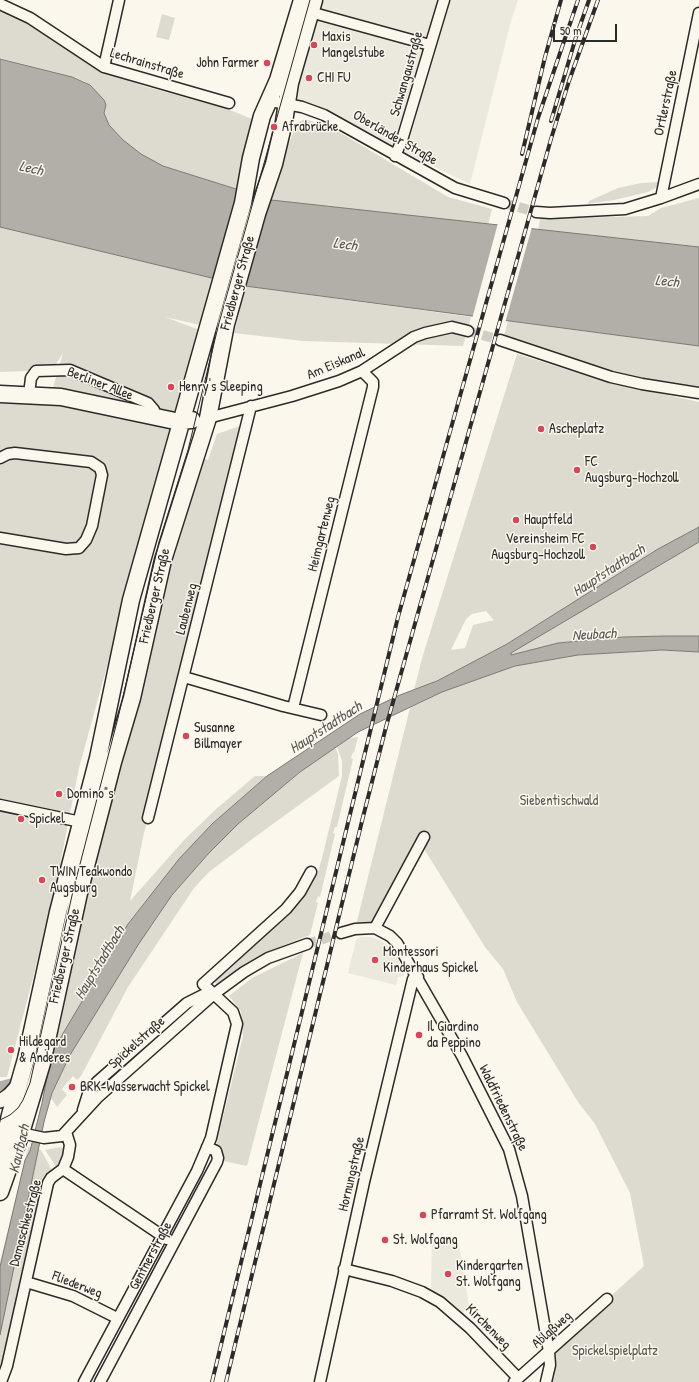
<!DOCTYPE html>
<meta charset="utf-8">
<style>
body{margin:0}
#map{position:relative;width:699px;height:1382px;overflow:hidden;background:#fbf7ec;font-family:"Patrick Hand",sans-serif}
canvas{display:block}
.scale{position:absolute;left:553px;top:24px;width:64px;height:18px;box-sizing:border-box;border:2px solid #2b2b2b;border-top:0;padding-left:5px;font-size:12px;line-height:14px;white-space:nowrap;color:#2b2b2b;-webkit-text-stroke:3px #fbf7ec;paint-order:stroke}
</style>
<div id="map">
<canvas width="699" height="1382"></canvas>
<div class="scale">50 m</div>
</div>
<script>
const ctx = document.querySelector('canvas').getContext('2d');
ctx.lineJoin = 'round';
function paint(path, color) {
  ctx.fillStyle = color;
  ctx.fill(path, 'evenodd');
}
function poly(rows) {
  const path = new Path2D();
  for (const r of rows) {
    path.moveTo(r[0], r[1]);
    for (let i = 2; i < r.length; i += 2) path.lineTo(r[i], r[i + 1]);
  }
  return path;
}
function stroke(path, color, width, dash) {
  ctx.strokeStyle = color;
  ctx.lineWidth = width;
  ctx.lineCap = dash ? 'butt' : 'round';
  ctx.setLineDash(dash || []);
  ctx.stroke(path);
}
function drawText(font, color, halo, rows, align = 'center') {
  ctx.font = font + ' "Patrick Hand",sans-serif';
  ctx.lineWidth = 3;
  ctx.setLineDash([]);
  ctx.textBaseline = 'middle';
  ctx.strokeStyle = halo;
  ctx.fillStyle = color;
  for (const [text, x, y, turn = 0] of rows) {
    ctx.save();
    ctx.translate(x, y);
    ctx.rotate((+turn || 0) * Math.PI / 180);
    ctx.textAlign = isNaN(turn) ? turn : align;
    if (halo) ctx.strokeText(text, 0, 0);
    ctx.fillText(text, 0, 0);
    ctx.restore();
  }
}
const built = poly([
 [320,0,518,0,511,21,470,184,297,101,296,87],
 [361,937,370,937,380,940,391,948,404,970,404,976,398,977,396,985,348,973,356,940],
 [432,1236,452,1242,460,1250,469,1306,462,1315,431,1292]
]);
const green = poly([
 [0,9,28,22,79,58,101,70,143,86,225,108,252,119,237,189,163,166,141,154,123,140,109,125,104,113,106,105,90,85,84,81,65,75,0,58],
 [162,14,175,18,169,40,156,37],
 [305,119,334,129,448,197,492,209,488,225,271,200,288,145,295,129,295,124],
 [660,182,659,186,648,192,614,200,588,204,589,201,618,188,641,183],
 [699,198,699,247,538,230,540,219,648,216,661,208],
 [0,227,213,278,200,325,165,317,200,330,79,768,52,905,7,1077,0,1077,0,403,48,405,63,353,52,370,0,372],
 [245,286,471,317,463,346,303,341,234,333],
 [508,321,699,346,699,390,614,372,503,340],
 [517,354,604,381,699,402,699,527,658,549,507,644,437,681,414,690,423,655],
 [486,611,494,620,473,625,465,648,451,650,466,619,472,614],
 [243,425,184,677,144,833,130,901,185,839,215,810,255,776,267,776,212,824,179,859,128,924,54,1049,48,1046,174,547,203,458,208,460,217,434],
 [699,542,699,636,623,637,558,643,511,655,511,653,564,620],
 [662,650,699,652,699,1382,546,1382,549,1352,644,1266,630,1193,595,1124,578,1102,517,1002,503,969,485,947,421,844,375,928,355,929,410,708,442,692,515,666,578,655],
 [358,737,354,753,353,752,351,758,353,759,337,827,335,827,333,833,335,834,320,897,318,896,316,902,318,903,310,935,272,950,252,960,219,983,216,984,214,980,216,977,302,900,318,872,322,858,342,776,342,761,337,746,349,738],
 [331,749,336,749,338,754,339,776,255,837,209,872,194,888,128,987,81,1076,77,1080,73,1076,62,1089,67,1095,57,1107,51,1098,52,1093,70,1055,138,945,172,895,209,853,238,824,300,772],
 [303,953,247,1166,219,1160,216,1146,243,1036,241,1011,229,996,252,978],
 [28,1147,41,1150,53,1172,46,1181,0,1368,0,1262],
 [60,1147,65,1149,65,1153,57,1168,45,1150]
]);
const water = poly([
 [0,59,72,77,90,85,104,100,106,105,104,113,109,125,123,140,141,154,163,166,271,200,699,247,699,346,245,286,0,227,0,59],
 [699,527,699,542,511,653,511,655,558,643,623,637,666,636,699,636,699,652,662,650,578,655,515,666,442,692,358,732,300,772,238,824,209,853,172,895,138,945,70,1055,52,1093,44,1122,0,1335,0,1267,25,1160,30,1151,42,1103,52,1052,128,924,179,859,212,824,267,776,360,714,400,695,437,681,507,644,658,549,699,527]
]);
const pier = poly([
 [498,223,532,227,505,323,472,319]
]);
const canal = poly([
 [0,1086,22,1080]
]);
const minorTunnel = poly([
 [504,203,536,212],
 [468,331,500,340],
 [307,944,341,933]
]);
const minor = poly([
 [0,4,30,18,104,67,229,103],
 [310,12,430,45],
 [104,67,119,0],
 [271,101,302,107,324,115,455,188,504,203],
 [395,156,402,140,444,0],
 [661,198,699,13],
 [536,212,550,213,625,209,661,198,699,184],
 [500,340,611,377,642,384,699,393],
 [29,394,31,378,36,371,70,370,148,403,154,410,155,418],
 [208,418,292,396,339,381,362,371,414,337,425,333,452,327,468,331],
 [0,458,8,454,15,453,91,462,100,468,102,475,92,526,86,540,79,548,66,549,0,538],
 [184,677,283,706,321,715],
 [293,708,373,387,373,382,362,371],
 [0,805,81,822],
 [148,818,251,406],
 [375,928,424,837],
 [341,933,355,929,375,928,390,936,397,943,462,1056,509,1149,522,1196,549,1352,550,1365,546,1382],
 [83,1110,88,1094,97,1082,187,1003,203,995,214,994],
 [21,1133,44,1138,62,1136,97,1098,214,994,244,972,268,958,307,944],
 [63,1169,167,1239],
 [344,1269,392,1281,422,1292,440,1302,470,1328,518,1378],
 [26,1282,73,1296,117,1318],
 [1,1382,7,1366,48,1183,51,1178,63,1169,68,1157,70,1145,66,1132],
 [84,1382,197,1171,211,1138,237,1024,233,1012,203,984,286,909,300,892,311,872],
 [100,1382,217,1162,218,1158,216,1151,207,1147],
 [320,1382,364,1182,413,979,418,977],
 [514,1382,607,1299]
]);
const tertiary = poly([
 [0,1101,9,1095,19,1084]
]);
const primary = poly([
 [0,394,61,397,175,421,192,420],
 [0,1162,10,1115,26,1059,58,912,98,758,131,600,243,203,251,158,262,116,278,80,302,0],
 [0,1192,21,1133,42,1063,79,893,113,762,132,698,163,560,208,418,226,324,257,214,274,164,284,122,290,83,314,0]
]);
const tram = poly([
 [0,1120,10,1115,18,1108,23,1100,30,1083,73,891,118,718,159,542,188,450,219,323,310,0]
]);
const rail = poly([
 [551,121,576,37,589,0],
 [522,154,545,57,561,0],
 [212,1382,398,617,538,118,578,0],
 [226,1382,362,821,386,727,551,139,569,81,598,0]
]);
const markers = [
 [314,45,4,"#d1495b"],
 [267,63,4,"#d1495b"],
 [309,78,4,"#d1495b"],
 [274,127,4,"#d1495b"],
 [171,387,4,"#d1495b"],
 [541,429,4,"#d1495b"],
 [577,470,4,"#d1495b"],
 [516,520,4,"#d1495b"],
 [593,547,4,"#d1495b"],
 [186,736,4,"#d1495b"],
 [59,794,4,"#d1495b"],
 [21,819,4,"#d1495b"],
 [42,880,4,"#d1495b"],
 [375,960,4,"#d1495b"],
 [419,1035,4,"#d1495b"],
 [11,1050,4,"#d1495b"],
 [72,1087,4,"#d1495b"],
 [423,1215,4,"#d1495b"],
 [385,1240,4,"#d1495b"],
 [448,1274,4,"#d1495b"]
];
const poiNames = [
 ["Maxis",322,37],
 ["Mangelstube",322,53],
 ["John Farmer",259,63,"right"],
 ["CHI FU",317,78],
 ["Afrabrücke",282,127],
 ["Henry's Sleeping",179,387],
 ["Ascheplatz",549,429],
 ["FC",585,462],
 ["Augsburg-Hochzoll",585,478],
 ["Hauptfeld",524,520],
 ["Vereinsheim FC",585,539,"right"],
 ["Augsburg-Hochzoll",585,555,"right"],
 ["Susanne",194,728],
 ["Billmayer",194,744],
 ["Domino\"s",67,794],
 ["Spickel",29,819],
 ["TWIN Teakwondo",50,872],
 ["Augsburg",50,888],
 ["Montessori",383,952],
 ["Kinderhaus Spickel",383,968],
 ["Il Giardino",427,1027],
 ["da Peppino",427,1043],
 ["Hildegard",19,1042],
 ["& Anderes",19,1058],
 ["BRK-Wasserwacht Spickel",80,1087],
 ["Pfarramt St. Wolfgang",431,1215],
 ["St. Wolfgang",393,1240],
 ["Kindergarten",456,1266],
 ["St. Wolfgang",456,1282]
];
const streetNames = [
 ["Lechrainstraße",147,64,17],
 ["Schwangaustraße",407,74,-74],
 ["Ortlerstraße",666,103,-78],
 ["Oberländer Straße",395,138,30],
 ["Friedberger Straße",238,283,-75],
 ["Am Eiskanal",336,364,-23],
 ["Berliner Allee",100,384,21],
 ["Heimgartenweg",322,534,-76],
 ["Friedberger Straße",155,596,-77],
 ["Laubenweg",187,609,-76],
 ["Friedberger Straße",65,956,-77],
 ["Spickelstraße",137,1043,-42],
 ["Waldfriedenstraße",503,1108,64],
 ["Hornungstraße",352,1174,-77],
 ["Damaschkestraße",26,1223,-75],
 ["Gentnerstraße",151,1256,-62],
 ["Fliederweg",77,1285,21],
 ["Kirchenweg",488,1327,45],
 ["Ablaßweg",552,1330,-42]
];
const parkNames = [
 ["Siebentischwald",559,801],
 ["Spickelspielplatz",615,1351]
];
const waterNames = [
 ["Lech",31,169,13],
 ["Lech",345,245,8],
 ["Lech",667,282,6],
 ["Hauptstadtbach",609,571,-33],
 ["Neubach",594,635,-3],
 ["Hauptstadtbach",326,728,-33],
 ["Hauptstadtbach",100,963,-59],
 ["Kaufbach",20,1149,-77]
];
paint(built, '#ebe8de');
paint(green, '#dddad0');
paint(water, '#b1afa7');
stroke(water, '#7b7a75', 1);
paint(pier, '#fbf7ec');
stroke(canal, '#b1afa7', 9);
stroke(minorTunnel, '#d1cec5', 10, [10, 5]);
stroke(minor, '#2b2b2b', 13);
stroke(tertiary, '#2b2b2b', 16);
stroke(primary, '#2b2b2b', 19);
stroke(minor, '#fbf7ec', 10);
stroke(tertiary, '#fbf7ec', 13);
stroke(primary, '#fbf7ec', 16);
stroke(tram, '#2b2b2b', 1);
stroke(rail, '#2b2b2b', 4);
stroke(rail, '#fbf7ec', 2.5, [8]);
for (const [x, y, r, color] of markers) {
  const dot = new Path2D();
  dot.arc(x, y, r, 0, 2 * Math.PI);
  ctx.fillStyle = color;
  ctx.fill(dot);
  stroke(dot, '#fbf7ec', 1.5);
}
drawText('14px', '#2b2b2b', '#fbf7ec', poiNames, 'left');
drawText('14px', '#2b2b2b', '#fbf7ec', streetNames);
drawText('14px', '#585754', '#fbf7ec', parkNames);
drawText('italic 15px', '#5a5956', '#fbf7ec', waterNames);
</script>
